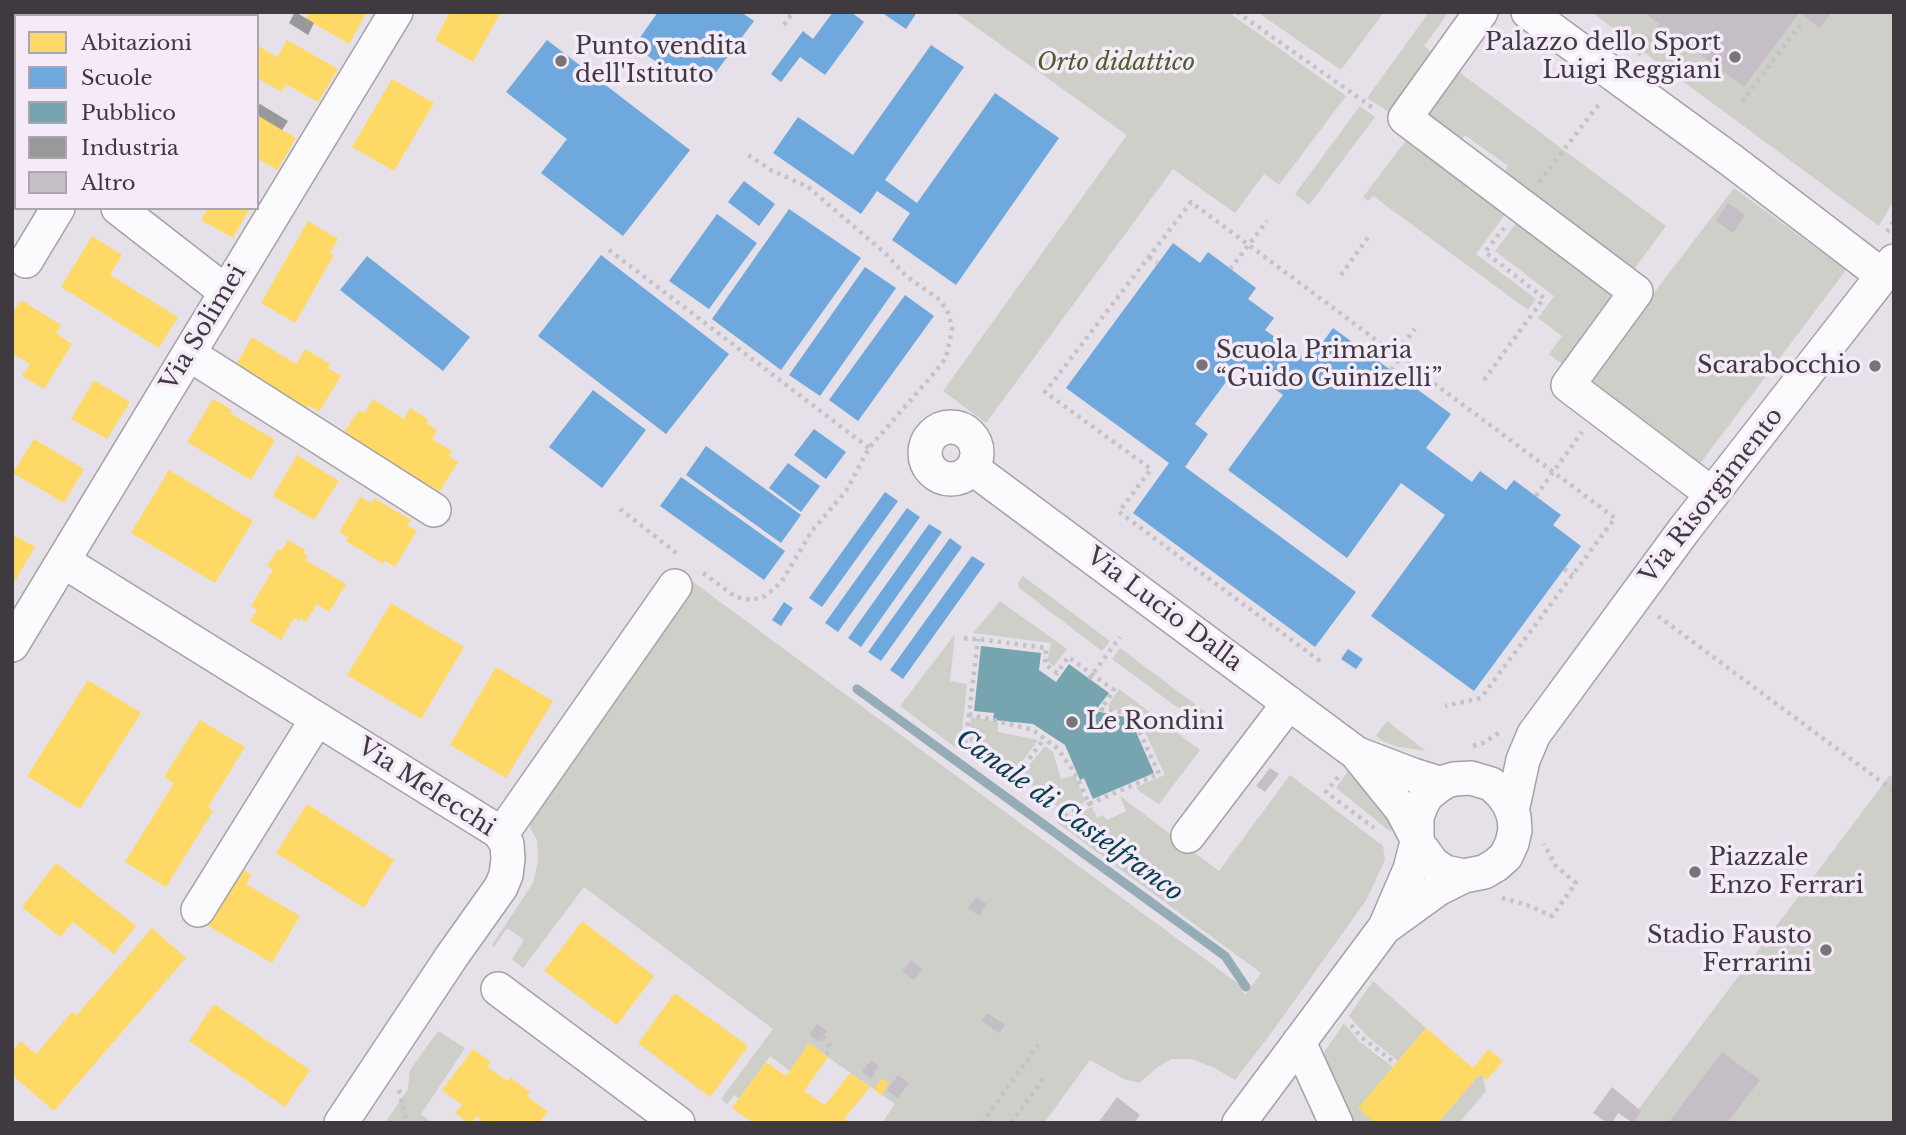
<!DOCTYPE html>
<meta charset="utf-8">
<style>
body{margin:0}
#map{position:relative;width:1906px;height:1135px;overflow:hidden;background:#e6e0e8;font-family:"Libre Baskerville",serif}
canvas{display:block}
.frame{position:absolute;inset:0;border:14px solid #3e3a3f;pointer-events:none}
.legend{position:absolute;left:14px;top:14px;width:245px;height:196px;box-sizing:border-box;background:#f5ebf8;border:2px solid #aca4ae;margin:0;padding:9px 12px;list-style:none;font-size:21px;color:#3e3a3f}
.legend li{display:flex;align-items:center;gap:14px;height:35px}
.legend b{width:35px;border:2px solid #aca4ae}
</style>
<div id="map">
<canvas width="1906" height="1135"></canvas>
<div class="frame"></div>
<ul class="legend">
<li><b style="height:19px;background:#ffd966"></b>Abitazioni</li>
<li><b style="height:19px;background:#6fa8dc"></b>Scuole</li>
<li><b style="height:19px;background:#76a5af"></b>Pubblico</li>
<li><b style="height:19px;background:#999"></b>Industria</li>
<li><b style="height:19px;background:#c5bec7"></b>Altro</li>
</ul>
</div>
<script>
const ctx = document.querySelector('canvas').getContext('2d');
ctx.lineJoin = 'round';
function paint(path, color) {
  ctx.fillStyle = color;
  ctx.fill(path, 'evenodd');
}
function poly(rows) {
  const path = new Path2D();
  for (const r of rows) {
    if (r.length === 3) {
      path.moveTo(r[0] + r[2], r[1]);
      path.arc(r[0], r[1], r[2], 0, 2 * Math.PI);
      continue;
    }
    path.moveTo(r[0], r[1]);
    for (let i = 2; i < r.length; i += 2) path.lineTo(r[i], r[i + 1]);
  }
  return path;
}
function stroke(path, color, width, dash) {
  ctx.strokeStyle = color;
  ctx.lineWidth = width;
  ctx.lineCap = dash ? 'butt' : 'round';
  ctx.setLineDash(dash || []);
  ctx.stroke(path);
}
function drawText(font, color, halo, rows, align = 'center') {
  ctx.font = font + ' "Libre Baskerville",serif';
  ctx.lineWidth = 7;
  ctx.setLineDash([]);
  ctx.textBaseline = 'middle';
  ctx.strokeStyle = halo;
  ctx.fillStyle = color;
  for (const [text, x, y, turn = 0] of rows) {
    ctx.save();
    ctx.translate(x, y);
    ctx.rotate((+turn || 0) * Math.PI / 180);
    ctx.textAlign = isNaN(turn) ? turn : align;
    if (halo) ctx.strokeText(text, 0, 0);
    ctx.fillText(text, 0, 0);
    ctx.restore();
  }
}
const green = poly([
 [955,12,1228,12,1346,96,1279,185,1264,174,1235,213,1173,169,986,423,943,391,1127,135],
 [1257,12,1384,12,1341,70],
 [1429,12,1449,12,1424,46,1436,55,1392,114,1367,98],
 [1592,12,1894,12,1894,200,1879,226,1646,54],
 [1459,72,1666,226,1632,272,1502,175,1508,166,1465,135,1458,143,1425,118],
 [1360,106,1375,117,1309,205,1295,194],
 [1407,139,1506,213,1476,254,1536,299,1528,310,1373,196,1368,201,1363,197],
 [1734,188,1846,270,1699,465,1586,382],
 [1518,221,1617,295,1565,366,1549,354,1562,336,1538,318,1554,296,1495,251],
 [1023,576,1110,641,1102,651,1019,588,1018,583],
 [689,579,1240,985,1245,995,1261,973,1056,822,1092,807,1097,818,1103,815,1107,820,1126,811,1120,796,1219,871,1290,775,1383,846,1385,860,1367,899,1272,1032,1235,1080,1215,1068,1192,1059,1172,1059,1159,1066,1139,1083,1124,1079,1090,1060,1044,1123,882,1123,895,1104,809,1044,790,1071,770,1056,739,1099,734,1095,727,1104,721,1099,773,1029,584,887,523,968,512,959,524,940,507,928,494,947,492,945,533,883,538,862,537,840,530,828,527,810],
 [1000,601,1067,649,1054,666,1047,661,1051,643,973,633],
 [955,634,950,681,967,684,960,751,900,706],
 [1120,648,1220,723,1212,733,1112,659],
 [1119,689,1200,750,1159,804,1139,791,1136,787,1165,775,1132,704,1113,711,1108,705],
 [971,717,998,722,998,732,1038,740,1016,770,1010,771,969,741],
 [1387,721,1426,751,1399,747,1384,742,1376,736],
 [1045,746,1053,752,1061,779,1075,775,1085,802,1063,811,1022,779,1022,774],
 [1351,767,1393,824,1391,832,1336,788],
 [1890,775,1894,778,1894,1123,1628,1123],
 [1373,981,1426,1028,1398,1061,1368,1037,1349,1016],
 [1344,1023,1359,1041,1393,1067,1375,1123,1348,1123,1322,1063,1325,1051],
 [438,1031,465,1048,421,1114,432,1123,385,1123,408,1089,410,1070],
 [1481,1075,1483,1077,1486,1091,1459,1123,1438,1123,1477,1077]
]);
const homes = poly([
 [12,12,21,12,27,16,16,16,16,66,12,63],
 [310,12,367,12,349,44,306,19],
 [450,12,501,12,473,62,435,40],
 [287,40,338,69,318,102,286,84,282,92,257,78,257,45,277,57],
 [392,79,434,103,394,171,352,147],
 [257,115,296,138,277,170,257,158],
 [208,208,250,208,233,238,201,220],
 [308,221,338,239,330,253,334,255,295,323,261,303],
 [92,236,122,255,110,275,178,317,159,348,61,287],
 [21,300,61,325,56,333,72,344,44,389,22,376,30,364,12,353,12,314],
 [252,337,296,364,305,349,330,364,328,368,341,376,319,412,308,405,307,408,284,395,284,398,234,368],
 [94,380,130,402,107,439,71,419],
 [213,399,232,410,230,413,275,440,251,480,187,442],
 [373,399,404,419,410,408,428,419,426,423,437,430,432,439,452,451,449,456,458,462,439,492,431,487,427,492,343,434,359,410,364,413],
 [34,439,84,469,64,503,13,473],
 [297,455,339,481,314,520,273,496],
 [169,470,253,521,215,583,131,533],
 [360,497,371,503,374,498,411,520,407,526,417,530,395,567,384,560,383,564,346,541,348,537,339,532],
 [12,534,35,547,12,586],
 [288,540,305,550,304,553,308,556,305,560,346,584,329,612,317,604,306,622,301,618,299,621,294,618,281,640,250,621,257,610,251,606,273,570,267,566,278,549,281,551],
 [391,603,464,647,421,719,347,675],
 [496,667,553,701,506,778,450,745],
 [88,680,141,713,80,809,27,776],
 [200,720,245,747,208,807,213,811,166,887,125,862,174,783,164,777],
 [307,804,394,860,364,908,276,853],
 [56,863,136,926,114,954,73,922,60,937,22,907],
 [240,868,251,874,246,884,300,916,272,963,207,925],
 [582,921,654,976,617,1025,544,971],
 [152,928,186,958,54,1111,12,1075,12,1051,21,1041,36,1054,72,1012,77,1015],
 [675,993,748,1046,710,1097,638,1043],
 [214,1004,310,1070,285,1107,189,1041],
 [1426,1028,1473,1068,1488,1049,1503,1061,1487,1080,1481,1075,1477,1077,1438,1123,1375,1123,1358,1108],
 [809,1043,828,1057,804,1091,825,1105,850,1073,870,1087,844,1119,849,1123,753,1123,732,1108,766,1062,786,1076],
 [473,1049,491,1062,487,1067,508,1081,510,1077,530,1092,527,1096,548,1112,539,1123,485,1123,476,1116,472,1123,468,1123,455,1113,462,1105,442,1090],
 [882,1078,889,1084,881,1095,874,1089]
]);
const schools = poly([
 [658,12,741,12,754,21,708,83,687,68,680,79,634,46],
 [833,12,851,12,864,22,825,75,800,57,781,82,771,74,803,31,813,39],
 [881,12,917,12,906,29],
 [547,40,690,150,623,236,541,173,567,139,506,92],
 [931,45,964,67,885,180,917,203,995,93,1059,138,956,285,892,240,910,213,877,191,861,214,773,153,798,117,853,155],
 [744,181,775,204,759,226,728,202],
 [789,209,861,258,781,370,712,319],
 [717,214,757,243,709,309,669,281],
 [1173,243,1200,263,1208,252,1256,288,1248,299,1274,318,1265,330,1309,361,1333,328,1451,414,1426,448,1472,482,1480,471,1506,490,1514,480,1561,515,1553,525,1581,546,1474,691,1371,616,1445,515,1401,483,1347,558,1228,470,1283,395,1240,363,1195,424,1208,434,1185,467,1356,592,1315,647,1133,513,1169,463,1066,388],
 [601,255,729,354,666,434,538,336],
 [367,256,470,337,443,371,340,290],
 [865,267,896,288,820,396,789,375],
 [905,295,934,316,858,421,829,400],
 [593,390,646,430,602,488,549,447],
 [814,429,846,452,826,479,794,455],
 [706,446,801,515,781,543,686,475],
 [788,463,820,486,801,512,769,488],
 [681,477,785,551,764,580,660,506],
 [885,492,898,501,822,607,809,598],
 [907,508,920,517,838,632,825,623],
 [929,524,942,532,861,647,848,638],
 [950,538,962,547,881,661,868,652],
 [972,556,985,564,903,679,890,670],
 [784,602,793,608,781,626,772,620],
 [1348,649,1363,659,1356,669,1341,659]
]);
const public = poly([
 [981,646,1041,653,1039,670,1056,682,1069,664,1109,693,1095,711,1130,718,1154,773,1093,799,1084,778,1080,780,1065,745,1033,724,993,720,994,713,974,711]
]);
const industry = poly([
 [295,12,314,23,308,35,289,23],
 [260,104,288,121,282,130,257,115,257,108]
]);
const stream = poly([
 [857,689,1225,956,1246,987]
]);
const building = poly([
 [1643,12,1832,12,1820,28,1799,13,1744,87],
 [1728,203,1745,215,1733,233,1716,221],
 [1270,768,1279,774,1265,792,1256,786],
 [976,897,987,904,979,916,968,908],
 [911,960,922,969,914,980,902,971],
 [987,1013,1005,1025,999,1033,982,1021],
 [817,1024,827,1031,819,1042,809,1034],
 [1722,1052,1760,1080,1727,1123,1668,1123],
 [871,1060,879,1066,871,1079,862,1072],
 [898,1075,909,1083,898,1098,887,1090],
 [1612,1087,1641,1111,1633,1123,1618,1113,1612,1123,1607,1123,1593,1113],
 [1117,1097,1140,1115,1134,1123,1098,1123]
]);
const path = poly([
 [1237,12,1376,110],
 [784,25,793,12],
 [1638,55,1661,25],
 [1742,102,1800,25],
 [1539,182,1600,103],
 [1887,232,1894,221],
 [609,250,869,448],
 [1149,257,1157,263],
 [1230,269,1267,221],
 [1341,275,1369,236],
 [1400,358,1615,518,1481,698,1445,706],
 [1391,370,1400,358,1395,354,1415,329],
 [1484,380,1544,298,1485,252,1504,228],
 [1536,496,1582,432],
 [620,509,679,555],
 [1564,569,1573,575],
 [703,573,736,597,751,600,765,596,775,588,782,581,812,531,846,491,869,448,929,379,946,358,952,329,949,314,940,300,906,276,886,254,808,187,771,170,745,153],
 [1658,616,1894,791],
 [964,638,969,639,978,639,1046,648,1045,664,1057,673,1068,657,1114,690,1101,709,1131,713,1159,774,1089,804,1076,775,1058,749,1033,730,969,714,978,639],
 [1320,661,1119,512,1151,469,1045,392,1191,202,1395,354],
 [1089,679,1120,637],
 [969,714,965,743,1063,816,1089,804],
 [1473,746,1483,743,1499,733],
 [1338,777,1326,792,1374,828],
 [1014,779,1044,739],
 [1502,898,1527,905,1552,916,1576,883,1556,866,1544,844],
 [1351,1025,1360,1036,1396,1064],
 [823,1037,828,1042,830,1047,826,1055],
 [399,1090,407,1123],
 [982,1123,1039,1044],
 [1011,1123,1046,1075]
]);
const minor = poly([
 [1481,12,1405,118,1636,292,1568,385,1712,494],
 [1528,12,1731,160,1883,276],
 [170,16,172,12],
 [12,126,16,128],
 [118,208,226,292],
 [26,261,58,208],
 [189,354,434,510],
 [951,453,26],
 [972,468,1356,753,1402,810,1416,837],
 [63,561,499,832,507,844,508,859,506,875,501,887,452,956,341,1123],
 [12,645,396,12],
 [1358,754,1413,775,1442,784],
 [1512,811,1523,760,1534,734,1540,726,1684,530,1894,261],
 [501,835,675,586],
 [1188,836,1289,703],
 [198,910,317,719],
 [1387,926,1438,889,1464,876],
 [498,989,678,1123],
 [1299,1042,1336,1123],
 [1239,1123,1385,927,1410,869,1417,842,1417,817,1421,806,1427,795,1444,782,1454,779,1471,778,1491,784,1501,793,1509,804,1514,817,1515,830,1512,843,1506,856,1496,865,1484,872,1464,876,1445,872,1433,864,1417,842]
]);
const markers = [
 [1735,57,7,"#79747a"],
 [561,61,7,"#79747a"],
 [1202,365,7,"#79747a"],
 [1875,366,7,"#79747a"],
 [1072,722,7,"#79747a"],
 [1695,872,7,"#79747a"],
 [1826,950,7,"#79747a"]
];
const poiNames = [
 ["Palazzo dello Sport",1721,43,"right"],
 ["Luigi Reggiani",1721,71,"right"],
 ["Punto vendita",575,47],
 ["dell'Istituto",575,75],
 ["Scuola Primaria",1216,351],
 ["“Guido Guinizelli”",1216,379],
 ["Scarabocchio",1861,366,"right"],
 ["Le Rondini",1086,722],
 ["Piazzale",1709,858],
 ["Enzo Ferrari",1709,886],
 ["Stadio Fausto",1812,936,"right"],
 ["Ferrarini",1812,964,"right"]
];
const parkNames = [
 ["Orto didattico",1116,63]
];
const streetNames = [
 ["Via Solimei",204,328,-59],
 ["Via Risorgimento",1712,496,-52],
 ["Via Lucio Dalla",1164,610,37],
 ["Via Melecchi",426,788,33]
];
const waterNames = [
 ["Canale di Castelfranco",1069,816,36]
];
paint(green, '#cecfc8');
paint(homes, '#ffd966');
paint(schools, '#6fa8dc');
paint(public, '#76a5af');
paint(industry, '#999');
stroke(stream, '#95acb7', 9);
paint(building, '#c5bec7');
stroke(minor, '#a6a1a7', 36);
stroke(path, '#c5c2c5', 4.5, [3.5, 5]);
stroke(minor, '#fbfafc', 33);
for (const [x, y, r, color] of markers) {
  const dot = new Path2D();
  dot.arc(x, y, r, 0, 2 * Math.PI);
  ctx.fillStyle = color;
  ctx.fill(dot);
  stroke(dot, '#f5ebf8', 2.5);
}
drawText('24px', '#3e3a3f', '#f5ebf8', poiNames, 'left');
drawText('italic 24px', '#4e5c2b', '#f5ebf8', parkNames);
drawText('24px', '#3e3a3f', '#f5ebf8', streetNames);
drawText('italic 26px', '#0b4050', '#f5ebf8', waterNames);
</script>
